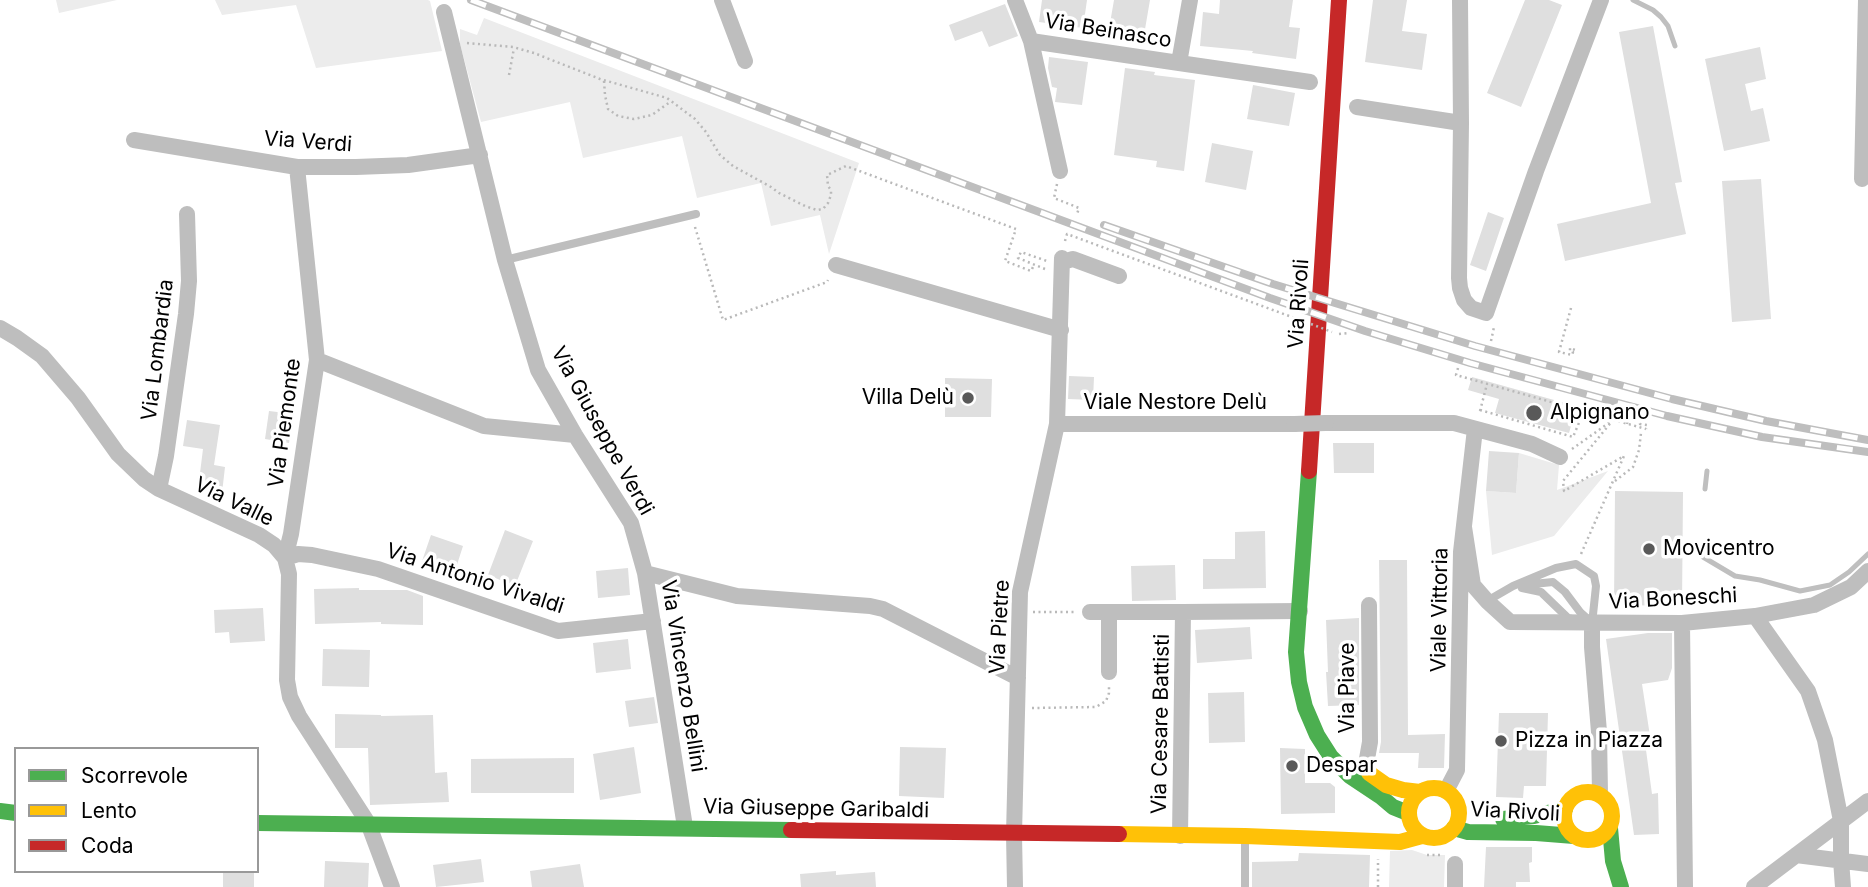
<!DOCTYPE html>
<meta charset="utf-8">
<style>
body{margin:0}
#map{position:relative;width:1868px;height:887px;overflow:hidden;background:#fff;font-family:Inter,sans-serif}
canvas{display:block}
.legend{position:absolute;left:14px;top:747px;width:245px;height:126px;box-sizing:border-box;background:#fff;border:2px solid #999;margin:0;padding:9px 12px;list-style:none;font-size:21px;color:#000}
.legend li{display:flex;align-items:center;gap:14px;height:35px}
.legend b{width:35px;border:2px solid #999}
</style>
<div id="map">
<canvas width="1868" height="887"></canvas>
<ul class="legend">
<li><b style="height:9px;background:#4caf50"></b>Scorrevole</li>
<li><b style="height:9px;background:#ffc107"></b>Lento</li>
<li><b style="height:9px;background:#c62828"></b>Coda</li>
</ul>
</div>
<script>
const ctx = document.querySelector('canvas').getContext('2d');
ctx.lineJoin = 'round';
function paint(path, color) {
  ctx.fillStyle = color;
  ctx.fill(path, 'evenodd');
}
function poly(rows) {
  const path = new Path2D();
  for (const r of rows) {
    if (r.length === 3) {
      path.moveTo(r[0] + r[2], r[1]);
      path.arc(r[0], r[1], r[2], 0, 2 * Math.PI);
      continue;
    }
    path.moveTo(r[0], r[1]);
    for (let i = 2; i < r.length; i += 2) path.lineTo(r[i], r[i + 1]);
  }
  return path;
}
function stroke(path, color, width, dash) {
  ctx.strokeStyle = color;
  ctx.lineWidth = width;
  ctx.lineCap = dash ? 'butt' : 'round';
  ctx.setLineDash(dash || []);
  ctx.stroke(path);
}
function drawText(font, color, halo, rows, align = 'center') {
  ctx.font = font + ' Inter,sans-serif';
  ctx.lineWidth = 7;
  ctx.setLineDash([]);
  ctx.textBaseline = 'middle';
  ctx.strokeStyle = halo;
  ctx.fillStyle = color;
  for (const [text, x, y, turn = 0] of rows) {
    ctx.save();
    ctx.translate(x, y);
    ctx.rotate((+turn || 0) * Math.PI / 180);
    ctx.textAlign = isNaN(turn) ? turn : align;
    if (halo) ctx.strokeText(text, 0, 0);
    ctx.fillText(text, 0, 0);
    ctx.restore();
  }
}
const green = poly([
 [56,0,117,0,59,13],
 [215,0,428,0,430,1,442,51,316,68,296,5,222,15],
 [484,18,859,163,829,254,820,215,771,226,761,183,697,198,682,136,583,158,570,102,481,122,460,44,460,29,477,35],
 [1519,453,1559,465,1557,490,1608,471,1554,536,1492,555,1486,491,1516,493],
 [1412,850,1427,855,1445,855,1444,887,1389,887,1390,851]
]);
const stream = poly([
 [1633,0,1653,10,1661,17,1668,26,1675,46],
 [1705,489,1707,471],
 [1703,557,1735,576,1760,580,1800,591,1830,585,1849,572,1868,554]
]);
const building = poly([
 [1042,0,1087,0,1083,28,1039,22],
 [1114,0,1150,0,1144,35,1109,29],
 [1220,0,1293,0,1289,27,1300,28,1296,59,1252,53,1253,51,1200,46,1203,12,1219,14],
 [1373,0,1407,0,1402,31,1427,34,1422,70,1365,62],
 [1525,0,1549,0,1562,5,1521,107,1487,93],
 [1005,4,1018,36,989,47,982,31,955,41,949,25],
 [1653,26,1682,182,1675,183,1686,234,1565,261,1557,224,1651,203,1619,32],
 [1760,47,1766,79,1745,84,1751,111,1763,108,1770,141,1724,151,1705,59],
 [1049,57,1088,62,1082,105,1055,102,1057,88,1052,87,1048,68],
 [1125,68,1155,72,1154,75,1195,80,1184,171,1156,167,1157,161,1114,155],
 [1253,85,1295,93,1289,126,1247,119],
 [1212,143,1253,151,1246,190,1205,182],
 [1761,179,1771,319,1732,322,1722,181],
 [1488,212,1504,218,1486,271,1470,265],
 [1069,376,1094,377,1093,400,1068,399],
 [1472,377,1579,407,1576,420,1573,419,1569,433,1495,413,1499,399,1468,390],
 [945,378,992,379,991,417,945,417],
 [269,411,294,414,289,443,265,439],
 [187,420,220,425,214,465,225,467,222,493,198,489,203,449,183,446],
 [1333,443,1374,443,1374,473,1334,473],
 [1489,451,1519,453,1516,493,1486,491],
 [1615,491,1683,492,1682,606,1614,605],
 [505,530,533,541,515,586,488,575],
 [1265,531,1266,588,1203,589,1203,559,1235,559,1235,532],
 [431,535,463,546,454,574,421,564],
 [1379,560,1407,560,1408,735,1445,734,1444,768,1418,768,1419,753,1379,753,1381,742],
 [1175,565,1176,600,1132,601,1131,566],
 [628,568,630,595,598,598,596,571],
 [359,588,359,590,407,590,423,596,423,625,381,624,381,622,315,624,314,589],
 [263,608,265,641,230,643,229,632,215,633,214,610],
 [1359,618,1359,705,1328,706,1326,672,1328,672,1326,620],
 [1250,627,1252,659,1197,663,1195,630],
 [1648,633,1672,633,1672,668,1668,680,1642,684,1652,749,1646,750,1652,794,1658,793,1659,834,1634,835,1606,639],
 [628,639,631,669,596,673,593,643],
 [323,649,370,650,369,687,322,686],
 [1244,692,1245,742,1209,743,1208,693],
 [654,697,658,723,629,727,625,701],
 [1499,713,1548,713,1546,786,1524,786,1523,798,1496,797],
 [335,714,381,715,381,716,433,715,435,773,447,772,449,802,370,805,368,748,335,748],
 [634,747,641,793,600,800,593,754],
 [900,747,946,748,944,798,899,796],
 [1280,748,1305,749,1305,783,1330,783,1335,787,1335,813,1281,814],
 [574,758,574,793,471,793,471,759],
 [1486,847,1532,847,1532,862,1529,863,1530,882,1516,882,1516,887,1484,887],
 [1299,853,1370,855,1369,887,1252,887,1252,862,1298,861],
 [481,859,484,882,436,887,433,865],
 [325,861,369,863,368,887,324,887],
 [580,864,584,887,532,887,530,871],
 [223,871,254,871,254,887,223,887],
 [836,871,836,875,875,872,876,887,801,887,800,874]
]);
const path = poly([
 [467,43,513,47,534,53,600,79,667,98,695,119,706,132,720,155,733,166,771,187,779,193,805,206,817,210,823,209,828,203,831,195,831,190,828,186,827,175,846,166,1016,229,1005,261,1031,271,1034,265],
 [509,75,514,48],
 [604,81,605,95,608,109,618,116,634,119,652,115,670,102],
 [1057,184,1054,198,1079,208,1077,214],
 [695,227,723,320,827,282,828,280],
 [1065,241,1067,234,1300,320],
 [1045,269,1018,258,1021,252,1047,261],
 [1571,308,1559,352,1572,355,1573,352,1570,351,1570,348,1575,350],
 [1339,334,1348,333],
 [1491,341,1494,327],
 [1458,368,1456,375,1646,429],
 [1480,410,1573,437,1584,411],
 [1480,411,1487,384],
 [1641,418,1640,424,1647,425,1646,429],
 [1627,424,1629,415],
 [1572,449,1613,420,1563,481,1564,491,1624,456,1581,554],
 [1615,481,1633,467,1639,450,1641,433],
 [1033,612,1076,612],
 [1032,708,1096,707,1106,701,1109,693,1109,686],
 [1427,855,1442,855],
 [1378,887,1378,859]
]);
const lane = poly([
 [505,260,696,214],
 [1523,585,1553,582,1565,592,1580,612,1590,621],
 [1522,588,1541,592,1568,618,1572,619],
 [1487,601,1513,586,1556,568,1576,564,1594,576,1596,586,1592,624],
 [1245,837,1245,887]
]);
const street = poly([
 [722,0,745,61],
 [1015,0,1031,41,1060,171],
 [1460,0,1461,123,1459,278,1460,288,1464,300,1471,308,1486,313,1536,171,1601,0],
 [444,12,505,260,538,370,575,435,631,523,645,573,685,827],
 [1031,41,1179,63,1190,0],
 [1179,63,1310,82],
 [1357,107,1461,123],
 [134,140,297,167,356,167,408,165,480,155],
 [1862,179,1866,0],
 [1062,262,1073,259,1119,276],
 [836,265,1061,330],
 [0,328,17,338,42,356,78,398,118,454,144,479,159,489,259,535,274,545,285,558,289,574,287,680,290,697,299,716,368,823,392,887],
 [317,360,484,426,575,435],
 [1326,423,1454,423,1532,444,1560,457],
 [1057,424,1294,424],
 [159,489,166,456,186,314,189,281,187,214],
 [1464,527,1473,585,1487,601,1510,622,1682,623,1755,616,1814,605,1851,587,1868,571],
 [285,558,291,534,317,360,297,167],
 [285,558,298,554,312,555,378,569,558,631,653,621],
 [645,573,737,596,870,606,883,609,1018,678],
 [1090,612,1183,612],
 [1109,612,1109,672],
 [1755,616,1808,691,1825,740,1841,821,1841,860,1843,887],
 [1682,623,1685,887],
 [1592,624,1592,647,1599,732,1600,795],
 [1365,770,1370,742,1369,605],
 [1446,791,1457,770,1461,552,1475,429],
 [1180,836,1183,612,1300,611],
 [1796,855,1868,864],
 [1455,864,1455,887],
 [1015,887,1014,834,1020,592,1057,424,1062,258],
 [1754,887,1868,801]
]);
const fast = poly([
 [1309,471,1296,652,1299,682,1305,707,1317,735,1331,757,1350,776,1380,796,1393,807,1408,813],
 [0,811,16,813],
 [1503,819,1534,816,1565,809],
 [257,823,791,830],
 [1454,828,1468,832,1536,833,1574,836],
 [1610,828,1613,861,1621,887]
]);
const slow = poly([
 [1369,773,1386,785,1403,790,1420,792],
 [1434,813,25],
 [1588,816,24],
 [1119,834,1245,836,1400,842,1422,836]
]);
const jam = poly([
 [1309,471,1339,0],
 [791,830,1119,834]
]);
const rail = poly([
 [471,0,1270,298,1365,331,1470,363,1667,416,1762,437,1868,452],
 [1104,225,1273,284,1475,346,1672,399,1766,421,1868,440]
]);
const pathBridge = poly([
 [1311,324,1332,332]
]);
const streetBridge = poly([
 [1294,424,1326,423]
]);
const markers = [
 [968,398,7,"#595959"],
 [1534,413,9,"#595959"],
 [1649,549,7,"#595959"],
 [1501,741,7,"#595959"],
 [1292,766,7,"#595959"]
];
const streetNames = [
 ["Via Beinasco",1108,31,9],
 ["Via Verdi",308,142,4],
 ["Via Rivoli",1299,304,-86],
 ["Via Lombardia",158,350,-83],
 ["Viale Nestore Delù",1175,403],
 ["Via Piemonte",285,423,-82],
 ["Via Giuseppe Verdi",602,431,61],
 ["Via Valle",234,502,26],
 ["Via Antonio Vivaldi",475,579,18],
 ["Via Boneschi",1673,599,-3],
 ["Viale Vittoria",1440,610,-89],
 ["Via Pietre",1000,627,-87],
 ["Via Vincenzo Bellini",683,676,81],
 ["Via Piave",1348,688,-90],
 ["Via Cesare Battisti",1161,724,-89],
 ["Via Giuseppe Garibaldi",816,809,1],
 ["Via Rivoli",1515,812,3]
];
const poiNames = [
 ["Villa Delù",954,398,"right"],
 ["Alpignano",1550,413],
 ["Movicentro",1663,549],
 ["Pizza in Piazza",1515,741],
 ["Despar",1306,766]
];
paint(green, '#ececec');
stroke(stream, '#bfbfbf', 5);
paint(building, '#dfdfdf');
stroke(path, '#b9b9b9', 2.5, [2, 3.5]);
stroke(lane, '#bebebe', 8);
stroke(street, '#bebebe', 16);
stroke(fast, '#4caf50', 16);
stroke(slow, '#ffc107', 16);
stroke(jam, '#c62828', 16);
stroke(rail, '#bebebe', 8);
stroke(rail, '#fff', 5, [16]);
stroke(pathBridge, '#b9b9b9', 2.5, [2, 3.5]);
stroke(streetBridge, '#bebebe', 16);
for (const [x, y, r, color] of markers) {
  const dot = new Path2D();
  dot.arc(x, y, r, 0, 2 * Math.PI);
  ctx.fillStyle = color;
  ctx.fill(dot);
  stroke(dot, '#fff', 2.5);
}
drawText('21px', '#000', '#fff', streetNames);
drawText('21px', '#000', '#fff', poiNames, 'left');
</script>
